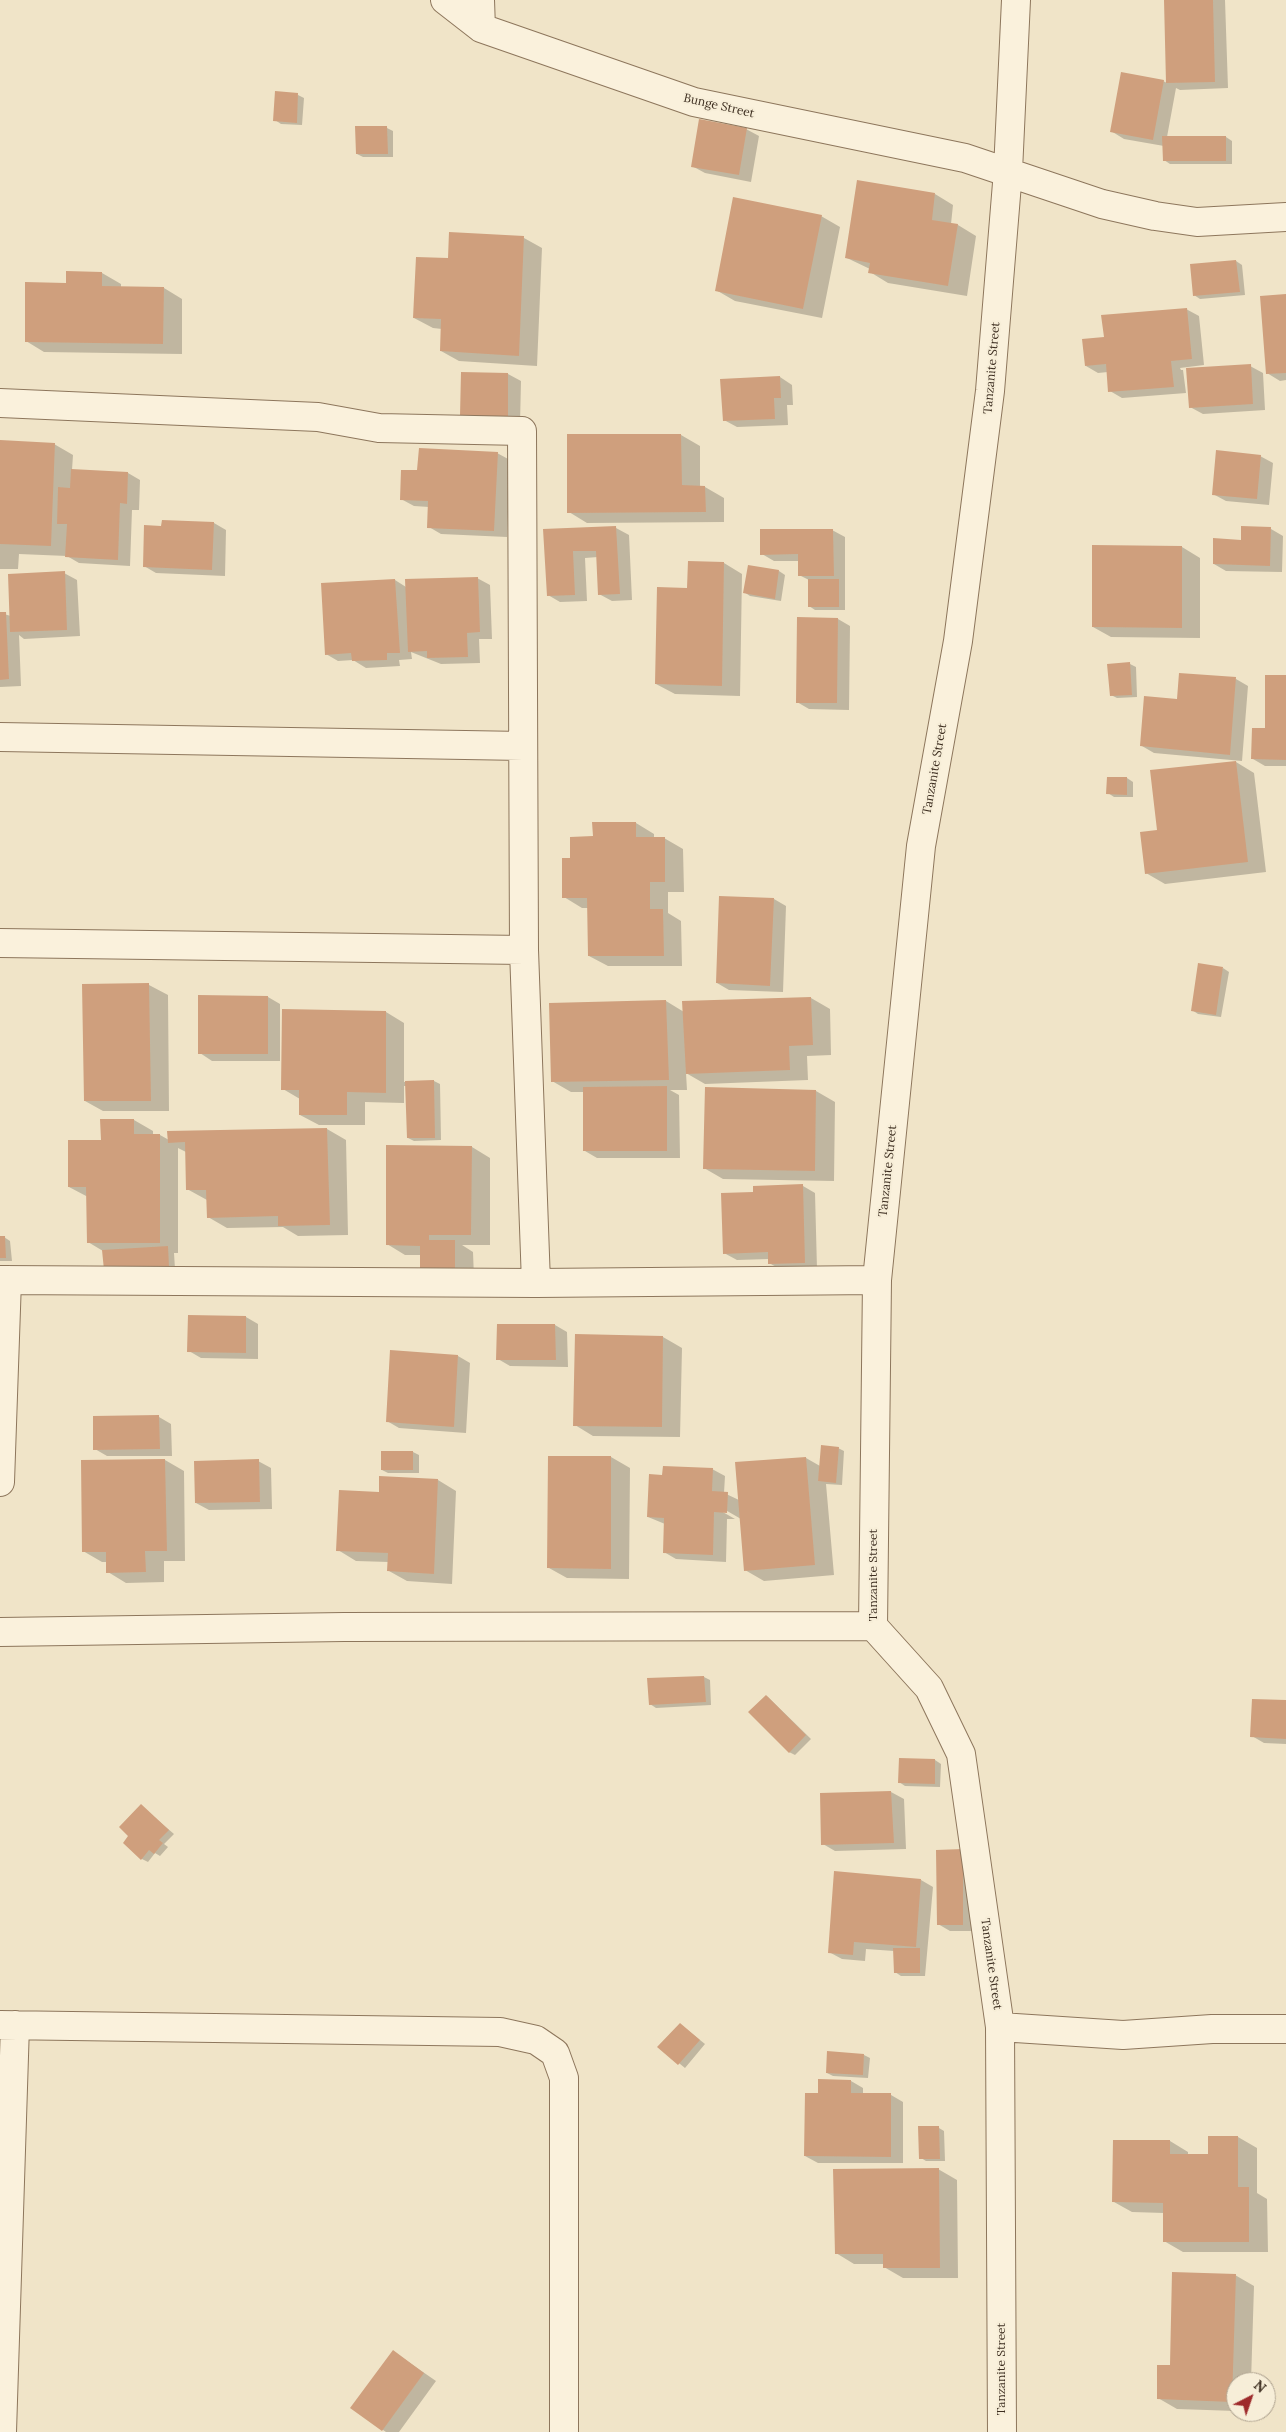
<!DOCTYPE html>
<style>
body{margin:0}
#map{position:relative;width:1286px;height:2432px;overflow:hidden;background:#f0e4c8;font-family:Lora,serif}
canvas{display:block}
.north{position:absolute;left:1226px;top:2372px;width:50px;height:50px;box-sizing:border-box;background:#f7eed8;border:1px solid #ada18e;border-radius:50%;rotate:41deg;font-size:14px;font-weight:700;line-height:20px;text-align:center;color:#3d2e20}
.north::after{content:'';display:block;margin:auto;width:18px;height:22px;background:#9e2a2b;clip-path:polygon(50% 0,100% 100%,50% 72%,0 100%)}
</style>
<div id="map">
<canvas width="1286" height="2432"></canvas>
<div class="north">N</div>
</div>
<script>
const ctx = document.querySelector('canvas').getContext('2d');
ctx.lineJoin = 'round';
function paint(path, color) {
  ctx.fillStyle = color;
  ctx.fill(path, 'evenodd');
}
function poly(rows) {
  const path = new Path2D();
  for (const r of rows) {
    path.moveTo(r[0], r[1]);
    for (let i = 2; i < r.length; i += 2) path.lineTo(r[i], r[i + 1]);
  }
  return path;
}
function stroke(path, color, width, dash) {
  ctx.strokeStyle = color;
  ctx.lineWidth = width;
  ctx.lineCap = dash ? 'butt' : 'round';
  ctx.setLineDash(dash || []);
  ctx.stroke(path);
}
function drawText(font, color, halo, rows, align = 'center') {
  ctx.font = font + ' Lora,serif';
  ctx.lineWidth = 4;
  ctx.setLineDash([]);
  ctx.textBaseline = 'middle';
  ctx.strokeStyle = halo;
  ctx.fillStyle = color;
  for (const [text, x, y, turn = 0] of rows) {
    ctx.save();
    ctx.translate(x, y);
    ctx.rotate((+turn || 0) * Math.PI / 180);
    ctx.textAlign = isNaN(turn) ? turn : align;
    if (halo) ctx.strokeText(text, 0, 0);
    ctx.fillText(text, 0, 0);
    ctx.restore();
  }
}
const shadow = poly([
 [1165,0,1225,0,1228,88,1180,90,1176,88,1167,137,1226,137,1232,141,1232,164,1170,164,1164,160,1164,146,1124,139,1111,131,1163,81,1167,83],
 [298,95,304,98,302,125,281,124,275,120],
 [387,128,393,131,393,157,363,157,357,154],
 [746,129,759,136,751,182,705,173,692,166],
 [935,194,953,205,951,224,958,225,976,236,967,296,888,283,870,272,870,269,847,258],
 [821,216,840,227,822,318,735,301,716,290],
 [450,233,524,238,542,248,537,366,459,361,441,351,442,329,433,328,414,318,449,260],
 [1236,261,1242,265,1245,295,1200,299,1194,295,1191,265],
 [68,272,102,273,121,284,121,287,164,288,182,299,182,354,44,352,26,341,68,284],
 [1286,295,1286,380,1280,381,1267,373],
 [1186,309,1199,316,1204,365,1180,368,1181,370,1183,370,1186,393,1122,398,1110,391,1108,372,1098,373,1086,366,1105,338],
 [1250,366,1263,373,1265,410,1203,414,1190,407],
 [462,373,508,374,521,381,520,424,473,423],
 [780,377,792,385,793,405,787,405,788,425,737,427,724,420],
 [568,435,681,435,700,446,700,487,705,487,724,498,724,522,587,523,569,512],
 [0,442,54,444,73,455,72,470,128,473,140,480,139,510,132,510,130,566,79,563,67,556,19,554,18,569,0,569],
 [497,453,510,460,507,537,441,534,429,527,429,507,414,506,401,499,418,472],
 [1260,456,1273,463,1269,505,1226,501,1213,494],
 [214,523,226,530,225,576,156,573,144,566,162,527],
 [616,528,629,535,632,600,612,601,599,594,598,557,585,558,587,601,560,602,548,595,545,530],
 [1271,529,1283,536,1282,572,1226,571,1214,564,1242,541],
 [832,530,845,537,845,610,815,610,809,606,809,580,799,575,799,561,774,561,762,554],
 [1182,547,1200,558,1200,638,1111,637,1093,627],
 [724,563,742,574,740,696,675,694,656,684,688,589],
 [779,571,785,575,781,601,750,596,744,592],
 [64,573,77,580,80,636,24,639,19,635,21,686,0,687,0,613,11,616],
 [477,578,490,585,492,639,479,639,480,663,441,664,411,652,412,659,399,660,400,666,366,668,353,660,338,661,326,654,322,584,395,580,406,587],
 [838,619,850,626,849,710,809,709,797,702],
 [1130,664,1136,667,1137,697,1117,698,1111,695],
 [1286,677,1286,766,1265,766,1253,759],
 [1236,679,1248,686,1242,761,1154,753,1142,746,1178,700],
 [1236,762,1254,773,1266,872,1165,884,1146,873],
 [1127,778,1133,782,1133,797,1114,797,1108,793],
 [636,823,654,834,654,838,664,838,683,849,684,892,668,892,668,913,681,921,682,966,608,966,589,956,588,908,582,908,564,897,572,859,594,838],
 [774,899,786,906,783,992,729,990,717,983],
 [1223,968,1229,972,1221,1017,1198,1014,1192,1010],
 [83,985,149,985,168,995,169,1111,103,1111,85,1101],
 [268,997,280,1004,280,1061,212,1061,200,1053],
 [811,998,830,1009,831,1055,807,1056,808,1080,705,1084,686,1073,687,1090,670,1090,679,1095,680,1158,597,1158,585,1151,585,1092,571,1092,552,1081,550,1004,666,1001,684,1012],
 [386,1012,404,1023,404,1082,434,1081,440,1084,441,1140,414,1141,408,1138,406,1086,404,1086,404,1103,365,1102,365,1125,319,1125,300,1115,300,1099,283,1089],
 [706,1088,816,1091,835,1102,834,1181,723,1179,704,1168],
 [134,1120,153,1131,153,1135,160,1135,169,1140,327,1129,346,1140,348,1235,298,1236,283,1227,227,1228,208,1217,207,1200,187,1189,186,1152,178,1148,178,1253,174,1253,175,1269,111,1272,103,1251,88,1242,88,1197,69,1187,102,1141],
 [472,1147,490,1158,490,1245,462,1245,473,1252,474,1278,439,1278,421,1268,421,1255,405,1255,387,1244],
 [803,1186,815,1193,817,1269,782,1270,769,1263,769,1259,737,1260,724,1253,754,1194],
 [4,1237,10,1241,12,1261,0,1261,0,1238],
 [246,1317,258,1324,258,1359,201,1358,189,1351],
 [555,1325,567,1332,568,1367,510,1366,498,1359],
 [576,1336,663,1337,682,1348,680,1437,593,1436,575,1425],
 [458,1356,470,1363,466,1433,399,1428,387,1421],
 [159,1417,171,1424,172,1456,107,1456,95,1449],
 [838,1448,844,1451,842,1485,826,1484,834,1575,764,1581,745,1570,741,1519,722,1508,721,1511,735,1519,727,1519,726,1562,676,1559,664,1552,665,1524,648,1517,664,1477,712,1469,725,1476,724,1493,739,1500,806,1458,820,1466],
 [413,1452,419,1455,419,1473,388,1473,382,1470],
 [549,1457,611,1457,630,1468,629,1579,567,1578,549,1568],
 [165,1460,184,1471,185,1561,164,1561,164,1582,126,1583,108,1572,107,1562,102,1562,83,1551,82,1461],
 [258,1461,271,1468,272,1509,209,1510,196,1503],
 [438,1480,456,1491,452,1584,407,1581,389,1571,389,1562,356,1561,338,1550,380,1494],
 [704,1677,710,1680,711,1705,656,1708,650,1704],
 [767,1696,811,1739,795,1755,789,1752],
 [1286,1701,1286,1744,1264,1743,1252,1736],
 [935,1760,941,1764,940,1787,905,1786,899,1782],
 [891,1792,904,1799,906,1849,835,1851,823,1844],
 [141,1806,174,1834,164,1844,168,1847,160,1856,155,1853,148,1862,142,1859,130,1836],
 [938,1851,975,1858,975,1931,950,1931,938,1924],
 [921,1880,933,1887,925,1976,901,1976,895,1972,894,1951,866,1949,865,1961,842,1959,829,1952],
 [680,2024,705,2044,685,2068,659,2047],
 [864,2055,870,2058,868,2078,833,2076,827,2073],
 [851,2081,863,2088,863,2095,891,2095,903,2102,903,2163,818,2163,805,2156,820,2094],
 [939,2128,944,2131,945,2161,926,2161,921,2158],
 [1209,2137,1238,2137,1257,2148,1257,2193,1267,2199,1268,2252,1183,2252,1164,2241,1164,2213,1132,2212,1114,2202,1170,2141,1188,2152,1188,2155,1209,2156],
 [938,2169,957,2180,958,2278,903,2278,884,2267,884,2264,854,2264,836,2253],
 [1235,2275,1254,2286,1251,2382,1236,2382,1236,2411,1177,2409,1158,2398,1171,2366],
 [394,2352,436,2381,399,2432,386,2432,352,2408]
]);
const building = poly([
 [1164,0,1213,0,1215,82,1166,83],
 [1121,72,1164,80,1153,140,1110,132],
 [275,91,298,93,297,123,273,121],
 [699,119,747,128,739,175,691,167],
 [355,126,387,126,388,154,356,154],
 [1162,136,1226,136,1226,161,1163,161],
 [857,180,935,193,932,220,958,224,948,286,868,273,870,263,845,258],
 [733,197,822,215,803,309,715,291],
 [449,232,524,236,519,356,440,351,441,319,413,318,416,257,448,258],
 [1236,260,1240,292,1193,296,1190,264],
 [66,271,102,272,102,286,164,287,163,344,25,342,25,282,66,283],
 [1286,294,1286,373,1266,374,1260,296],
 [1187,308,1192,359,1171,361,1174,387,1108,392,1106,364,1085,366,1082,339,1104,337,1101,315],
 [1251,364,1253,404,1189,408,1186,368],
 [461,372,508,373,508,418,460,416],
 [780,376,781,398,774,398,775,419,723,421,720,379],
 [567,434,681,434,682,485,705,486,706,512,567,513],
 [0,440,55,443,51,546,0,544],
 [419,448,498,452,494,531,427,528,428,501,400,500,401,470,417,470],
 [1216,450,1261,455,1257,499,1212,495],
 [71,469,128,472,127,504,120,503,118,560,65,557,67,524,57,524,58,487,70,488],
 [162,520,214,522,212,570,143,567,144,525,161,526],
 [616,526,620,594,598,595,596,551,573,551,575,595,547,596,543,529],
 [1241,526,1271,527,1270,566,1213,564,1213,538,1241,540],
 [760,529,833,529,834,576,798,576,798,554,760,555],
 [1092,545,1182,546,1182,628,1092,627],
 [688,561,724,562,722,686,655,684,657,587,687,588],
 [748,565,779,570,775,599,743,593],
 [65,571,67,630,10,632,8,574],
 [478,577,480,632,467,633,468,657,427,658,427,651,408,652,405,579],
 [395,579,400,653,387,653,387,660,352,661,351,653,325,655,321,583],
 [808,579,839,579,839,607,808,607],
 [0,612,6,612,9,679,0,680],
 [797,617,838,618,837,703,796,703],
 [1130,662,1132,695,1110,696,1107,664],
 [1179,673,1236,677,1230,755,1140,746,1144,696,1177,699],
 [1265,675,1286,675,1286,760,1251,759,1252,728,1265,728],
 [1236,761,1248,862,1145,874,1140,832,1157,830,1150,770],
 [1107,777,1127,777,1127,795,1106,794],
 [592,822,636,822,636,837,665,837,665,882,650,882,650,909,663,909,664,956,588,956,587,898,562,898,562,858,570,858,570,837,593,836],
 [719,896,774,898,770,986,716,983],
 [1198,963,1223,967,1216,1015,1191,1011],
 [149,983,151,1101,84,1101,82,984],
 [198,995,268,996,268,1054,198,1054],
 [811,997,813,1045,789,1046,790,1070,686,1074,682,1001],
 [666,1000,669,1080,551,1082,549,1003],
 [282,1009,386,1011,386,1093,347,1092,347,1115,299,1115,299,1090,281,1090],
 [434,1080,435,1138,407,1138,405,1081],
 [667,1086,667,1151,583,1151,583,1087],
 [705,1087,816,1090,815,1171,703,1169],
 [100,1119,134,1119,134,1134,160,1134,160,1243,87,1243,86,1187,68,1187,68,1140,101,1140],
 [327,1128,330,1225,278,1226,278,1216,207,1218,206,1190,186,1190,185,1142,168,1143,167,1131],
 [386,1145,472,1146,471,1235,429,1235,429,1240,455,1240,455,1268,420,1268,420,1246,386,1245],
 [803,1184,805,1263,768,1264,768,1252,723,1254,721,1193,753,1192,753,1186],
 [0,1236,5,1236,6,1258,0,1258],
 [168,1246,169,1266,104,1270,102,1250],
 [188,1315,246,1316,246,1353,187,1352],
 [497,1324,555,1324,556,1360,496,1360],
 [575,1334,663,1336,662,1427,573,1426],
 [390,1350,458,1355,454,1427,386,1422],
 [159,1415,160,1449,93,1450,93,1416],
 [821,1445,839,1447,836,1483,818,1481],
 [381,1451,413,1451,413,1470,381,1470],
 [548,1456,611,1456,611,1569,547,1568],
 [806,1457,815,1565,744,1571,735,1462],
 [165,1459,167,1551,145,1551,146,1572,106,1573,106,1552,82,1552,81,1460],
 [259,1459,260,1502,195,1503,194,1461],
 [663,1466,713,1468,712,1491,728,1492,727,1513,714,1512,713,1555,663,1553,664,1518,647,1517,649,1474,662,1475],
 [379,1476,438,1479,434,1574,387,1571,388,1553,336,1551,339,1490,379,1492],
 [704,1676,706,1702,649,1705,647,1678],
 [766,1695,806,1735,789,1753,748,1712],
 [1252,1699,1286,1700,1286,1739,1250,1737],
 [899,1758,935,1759,935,1784,898,1783],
 [891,1791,894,1843,821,1845,820,1793],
 [141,1804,169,1830,159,1840,163,1843,154,1854,149,1850,141,1860,123,1843,128,1836,119,1827],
 [963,1849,963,1925,937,1925,936,1850],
 [834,1871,921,1879,916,1947,854,1942,853,1955,828,1953],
 [893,1948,920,1948,920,1973,894,1973],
 [680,2023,700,2040,678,2065,657,2047],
 [827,2051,864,2054,863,2075,826,2073],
 [818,2079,851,2080,851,2093,891,2093,891,2157,804,2156,805,2093,818,2093],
 [918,2126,939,2126,940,2159,919,2159],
 [1208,2136,1238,2136,1238,2187,1249,2187,1249,2242,1163,2242,1163,2203,1112,2202,1113,2140,1170,2140,1170,2154,1208,2154],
 [939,2168,940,2268,883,2268,883,2254,835,2254,833,2169],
 [1172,2272,1236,2274,1232,2402,1157,2399,1157,2365,1170,2365],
 [393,2350,424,2373,382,2431,350,2408]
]);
const street = poly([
 [445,0,481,28,694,102,965,158,1102,204,1155,216,1197,222,1286,217],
 [480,0,481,28],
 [0,403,318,417,379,428,522,431,524,950,536,1283],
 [0,737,523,746],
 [0,943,524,950],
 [0,1280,536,1283,877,1280],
 [0,1482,7,1280],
 [0,1632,344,1627,873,1626],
 [0,2025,500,2032,536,2040,555,2053,564,2078,564,2432],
 [1000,2027,1123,2035,1212,2029,1286,2029],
 [2,2432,15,2025],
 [1002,2432,1000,2027,961,1754,929,1688,873,1626,877,1280,921,846,958,641,990,391,1008,171,1016,0]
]);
const streetNames = [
 ["Bunge Street",719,106,13],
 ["Tanzanite Street",992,368,-85],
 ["Tanzanite Street",935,769,-80],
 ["Tanzanite Street",888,1171,-84],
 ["Tanzanite Street",874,1575,-90],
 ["Tanzanite Street",991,1964,82],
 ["Tanzanite Street",1002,2369,-90]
];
paint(shadow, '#0003');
paint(building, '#cf9f7d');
stroke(street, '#8d765c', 30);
stroke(street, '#faf1dc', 28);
drawText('12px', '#3d2e20', '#f7eed8', streetNames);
</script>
